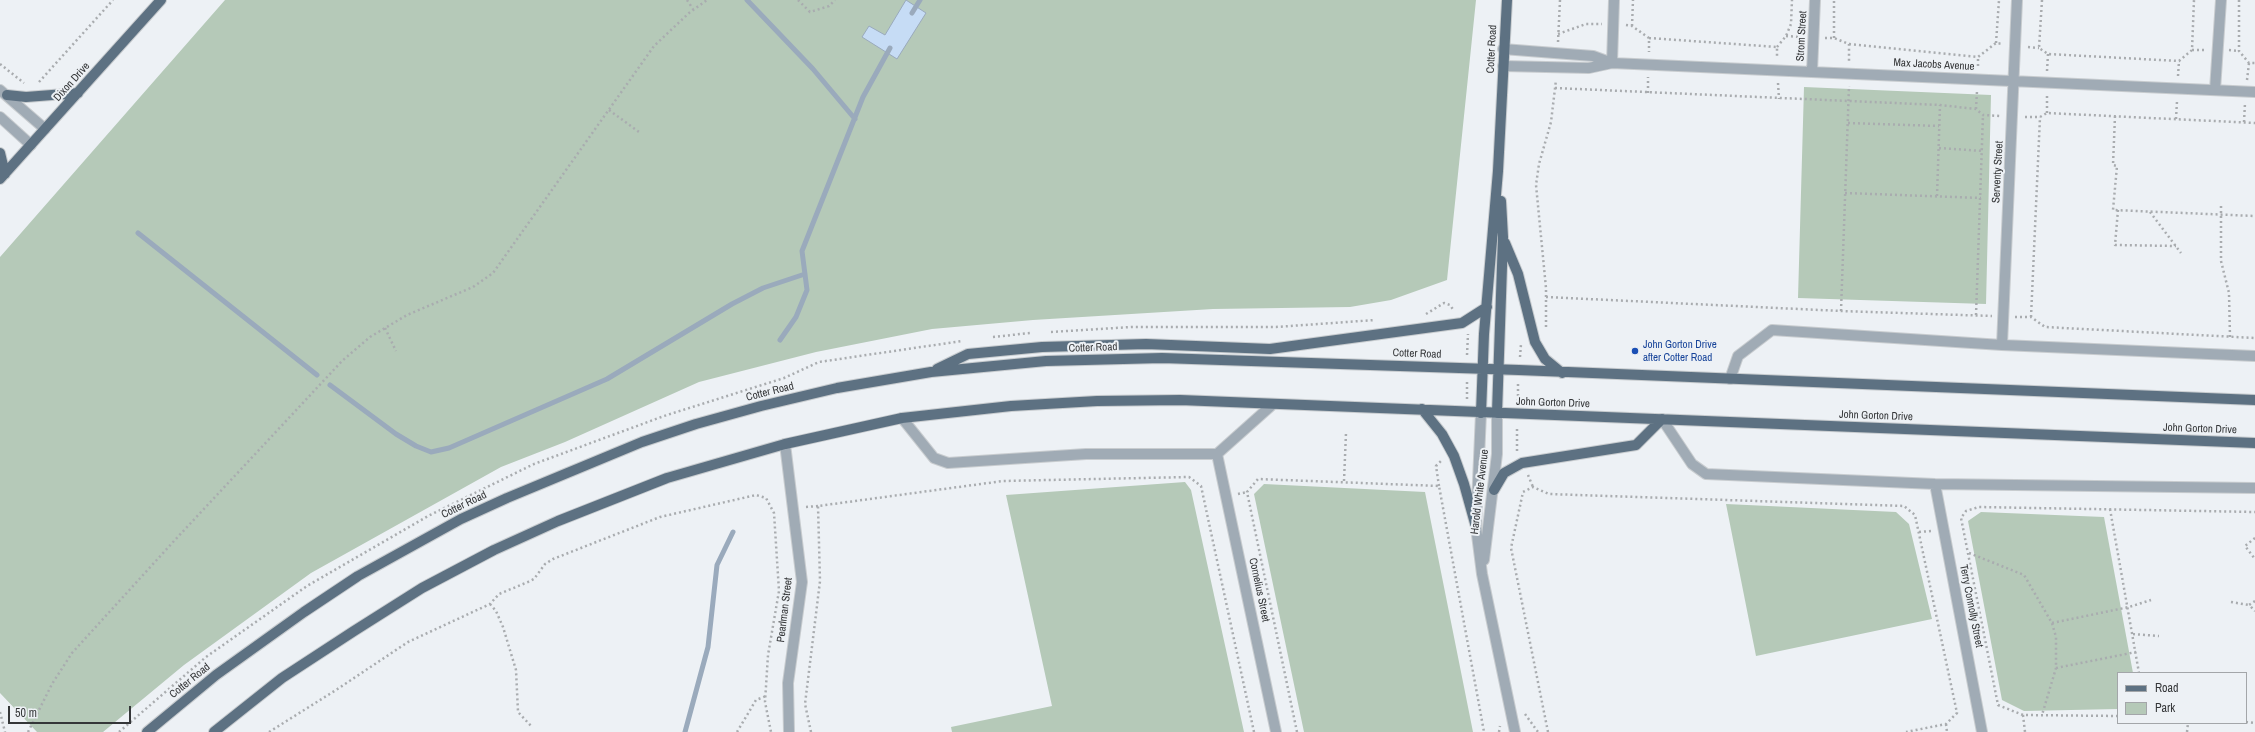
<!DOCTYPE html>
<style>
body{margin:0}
#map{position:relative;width:2255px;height:732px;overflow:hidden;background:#edf1f5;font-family:"Archivo Narrow",sans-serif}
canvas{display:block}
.legend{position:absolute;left:2117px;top:672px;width:130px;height:52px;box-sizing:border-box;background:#edf1f5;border:1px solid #a3a6a9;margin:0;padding:5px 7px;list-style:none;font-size:12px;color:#343638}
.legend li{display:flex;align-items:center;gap:8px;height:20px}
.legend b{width:20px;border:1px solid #a3a6a9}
.scale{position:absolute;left:8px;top:706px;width:123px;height:18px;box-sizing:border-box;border:2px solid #343638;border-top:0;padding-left:5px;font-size:12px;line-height:14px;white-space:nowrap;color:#343638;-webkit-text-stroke:3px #edf1f5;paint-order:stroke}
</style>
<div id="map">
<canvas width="2255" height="732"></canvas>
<ul class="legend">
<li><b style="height:5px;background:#5d7182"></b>Road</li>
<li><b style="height:11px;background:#b5c9b8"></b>Park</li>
</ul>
<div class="scale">50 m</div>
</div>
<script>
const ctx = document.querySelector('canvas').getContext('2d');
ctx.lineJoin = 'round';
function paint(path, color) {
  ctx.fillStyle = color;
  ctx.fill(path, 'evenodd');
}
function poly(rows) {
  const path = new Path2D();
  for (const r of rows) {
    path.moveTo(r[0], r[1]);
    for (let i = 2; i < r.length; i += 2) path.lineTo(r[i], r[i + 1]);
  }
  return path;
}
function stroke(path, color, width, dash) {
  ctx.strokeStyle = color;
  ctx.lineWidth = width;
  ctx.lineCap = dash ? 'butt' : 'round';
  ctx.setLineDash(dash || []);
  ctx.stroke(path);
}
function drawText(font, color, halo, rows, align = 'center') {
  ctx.font = font + ' "Archivo Narrow",sans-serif';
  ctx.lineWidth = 4;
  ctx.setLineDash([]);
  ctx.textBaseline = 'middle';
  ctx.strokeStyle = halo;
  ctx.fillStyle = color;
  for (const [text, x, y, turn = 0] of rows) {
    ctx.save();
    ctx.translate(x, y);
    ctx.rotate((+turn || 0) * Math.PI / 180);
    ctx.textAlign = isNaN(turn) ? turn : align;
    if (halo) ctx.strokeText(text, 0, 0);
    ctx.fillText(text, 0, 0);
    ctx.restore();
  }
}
const green = poly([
 [225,0,1476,0,1447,280,1391,300,1350,307,1213,309,1033,320,932,329,816,352,699,382,565,442,501,467,311,573,184,665,103,732,37,732,0,693,0,257],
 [1804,87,1991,95,1986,304,1798,298],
 [1185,482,1191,490,1244,732,952,732,951,727,1052,706,1006,495],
 [1264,484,1425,492,1473,732,1304,732,1254,494],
 [1726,504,1896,512,1909,524,1932,619,1756,656],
 [1981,512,2104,517,2133,673,2118,673,2118,709,2024,711,2002,700,1968,521]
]);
const water = poly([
 [906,0,926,13,897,59,862,37,869,26,885,35,906,0]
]);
const stream = poly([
 [747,0,813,69,855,119],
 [912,13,920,0],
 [138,233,317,375],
 [780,340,796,317,807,290,802,251,863,97,890,48],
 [330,385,396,434,416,446,431,452,449,448,607,379,732,304,763,288,805,274],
 [685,732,708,647,717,565,733,532]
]);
const path = poly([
 [687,0,693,9],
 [798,0,810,12,829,6,835,0],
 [2042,0,2039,48,2048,54,2179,61,2192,50,2194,0],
 [2239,0,2239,51,2249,63,2255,63],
 [1626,25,1632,26,1649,38,1649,52],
 [1632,26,1633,0],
 [1558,34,1586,24,1602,24],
 [1786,36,1800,37],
 [1649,38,1777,47,1777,58],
 [1825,38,1834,38,1849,44,1849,61],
 [1834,38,1834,0],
 [1558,42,1560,0],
 [1996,43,1999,0],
 [1849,44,1978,57,1996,43,2003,44],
 [1777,47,1786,36,1791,24,1792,0],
 [2028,47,2039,48],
 [2192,50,2206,50],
 [2229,50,2239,51],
 [0,64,24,83],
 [1978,66,1978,57],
 [2047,71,2048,54],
 [2178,76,2179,61],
 [2247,80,2249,63],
 [39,82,113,0],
 [1778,83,1779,99],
 [1555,88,1940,105,1976,109,1983,115,2000,116],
 [1648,93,1648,77],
 [2047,96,2047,113],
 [1976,109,1977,91],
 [609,110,639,132],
 [2115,116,2113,165,2117,166,2113,210,2255,216],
 [2025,117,2040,117,2047,113,2255,123],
 [2176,119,2177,101],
 [2244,122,2245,103],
 [1848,123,1939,126],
 [1939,148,1983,151],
 [1845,193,1981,198],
 [1937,196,1940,105],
 [2221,206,2221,261,2229,293,2230,337],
 [2118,210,2115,245,2176,246],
 [2150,212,2181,253],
 [1546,297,1841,311,1992,316],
 [1841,311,1849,86],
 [1426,314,1444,303,1450,305,1454,311],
 [1976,315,1983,115],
 [2015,317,2031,317,2045,327,2255,338],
 [2031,317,2040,117],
 [1546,327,1546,288,1536,185,1539,164,1551,122,1556,80],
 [385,328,396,351],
 [1051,332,1131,327,1276,327,1375,320],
 [993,337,1030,333],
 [1467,355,1468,334],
 [1520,357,1521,344],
 [1467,399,1467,380],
 [1518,401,1518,382],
 [1517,451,1517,426],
 [1528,475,1533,487],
 [1344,481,1346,433],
 [1439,486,1436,466,1442,460],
 [1238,494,1247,492],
 [806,507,818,506],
 [2110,509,2139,673],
 [1919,532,1931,531],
 [2255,538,2245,546,2255,559],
 [1969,553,2024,575,2052,623,2056,637,2056,668,2042,715],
 [2255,601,2249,605,2255,611],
 [2231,602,2249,605],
 [490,604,496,611,503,627,516,670,518,712,532,727],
 [2052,623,2129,607,2151,600],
 [2133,634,2159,636],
 [2056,668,2136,652],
 [0,712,5,732],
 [1525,714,1538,732],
 [2023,715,2025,732],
 [2118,716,2023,715,1998,705,1961,518,1966,511,1979,507,2255,512],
 [2246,722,2255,723],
 [1946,724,1947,732],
 [28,732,52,684,72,653,174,541,342,361,370,337,407,315,473,287,493,273,654,46,689,13,707,0],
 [119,732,206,657,307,586,428,516,534,464,664,416,784,378,819,362,962,341],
 [269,732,336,690,408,642,490,604,499,594,528,582,534,579,545,564,553,559,660,517,756,495,766,498,774,513,779,591,768,655,765,702,771,732],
 [737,732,756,700,766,696],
 [811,732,805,704,820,581,818,506,1003,481,1189,477,1201,486,1254,732],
 [1297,732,1247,492,1258,479,1439,486,1484,732],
 [1499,732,1500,726],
 [1548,732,1511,548,1523,492,1533,487,1549,494,1904,506,1915,515,1957,713,1946,724,1906,732],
 [2187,732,2188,723]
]);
const minor = poly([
 [1503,49,1593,56,1612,63],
 [1612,63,1614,0],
 [1503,66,1589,68,1612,63,2255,92],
 [1812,72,1815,0],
 [0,90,45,129],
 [2215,90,2221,0],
 [0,117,31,145],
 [2002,345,2017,0],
 [1730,379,1738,356,1772,330,2002,345,2255,356],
 [1481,413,1476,527,1482,574,1515,732],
 [902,418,934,458,948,463,1086,454,1217,454,1273,404],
 [1662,419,1692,464,1706,474,1935,484,2255,488],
 [785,444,802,582,788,683,789,732],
 [1217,454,1276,732],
 [1935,484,1982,732],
 [1484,560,1497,454,1497,413]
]);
const major = poly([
 [7,95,26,97,78,93],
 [0,153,5,174],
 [0,179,161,0],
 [1505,243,1518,274,1535,342,1545,359,1562,373],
 [937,369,968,354,1042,347,1146,344,1270,349,1462,323,1487,307],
 [1422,409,1442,434,1454,456,1464,484,1476,527],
 [1481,413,1484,334,1498,171,1507,0],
 [1497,413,1503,237,1501,201],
 [1494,490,1504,473,1522,463,1636,445,1662,419],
 [147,732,216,675,304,612,358,576,461,519,507,498,642,442,696,424,761,406,837,388,931,372,1046,361,1162,358,1519,370,2255,400],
 [214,732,282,678,354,631,422,588,494,550,558,521,667,478,785,444,902,418,1011,406,1097,401,1180,400,2255,443]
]);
const markers = [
 [1635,351,4,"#1a4fb4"]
];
const streetNames = [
 ["Strom Street",1802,36,-87],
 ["Cotter Road",1492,49,-87],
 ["Max Jacobs Avenue",1934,65,3],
 ["Dixon Drive",72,82,-48],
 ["Serventy Street",1998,172,-87],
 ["Cotter Road",1093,348,-2],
 ["Cotter Road",1417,354,2],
 ["Cotter Road",770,392,-14],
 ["John Gorton Drive",1553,403,2],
 ["John Gorton Drive",1876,416,2],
 ["John Gorton Drive",2200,429,2],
 ["Harold White Avenue",1480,492,-83],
 ["Cotter Road",464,505,-26],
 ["Cornelius Street",1259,590,78],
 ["Terry Connolly Street",1971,606,79],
 ["Pearlman Street",785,610,-83],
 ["Cotter Road",190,681,-39]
];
const transitNames = [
 ["John Gorton Drive",1643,345],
 ["after Cotter Road",1643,358]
];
paint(green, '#b5c9b8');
paint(water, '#c6dcf5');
stroke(water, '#9aaabc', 1);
stroke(stream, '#9aaabc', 5);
stroke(minor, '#c8cccf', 12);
stroke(major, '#c8cccf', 12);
stroke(path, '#a9acaf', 2.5, [2, 3]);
stroke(minor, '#a0abb5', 10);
stroke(major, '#5d7182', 10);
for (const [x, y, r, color] of markers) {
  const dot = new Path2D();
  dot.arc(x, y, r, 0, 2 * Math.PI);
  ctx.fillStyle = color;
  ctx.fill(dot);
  stroke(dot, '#edf1f5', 1.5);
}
drawText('11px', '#343638', '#edf1f5', streetNames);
drawText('11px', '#164399', '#edf1f5', transitNames, 'left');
</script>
